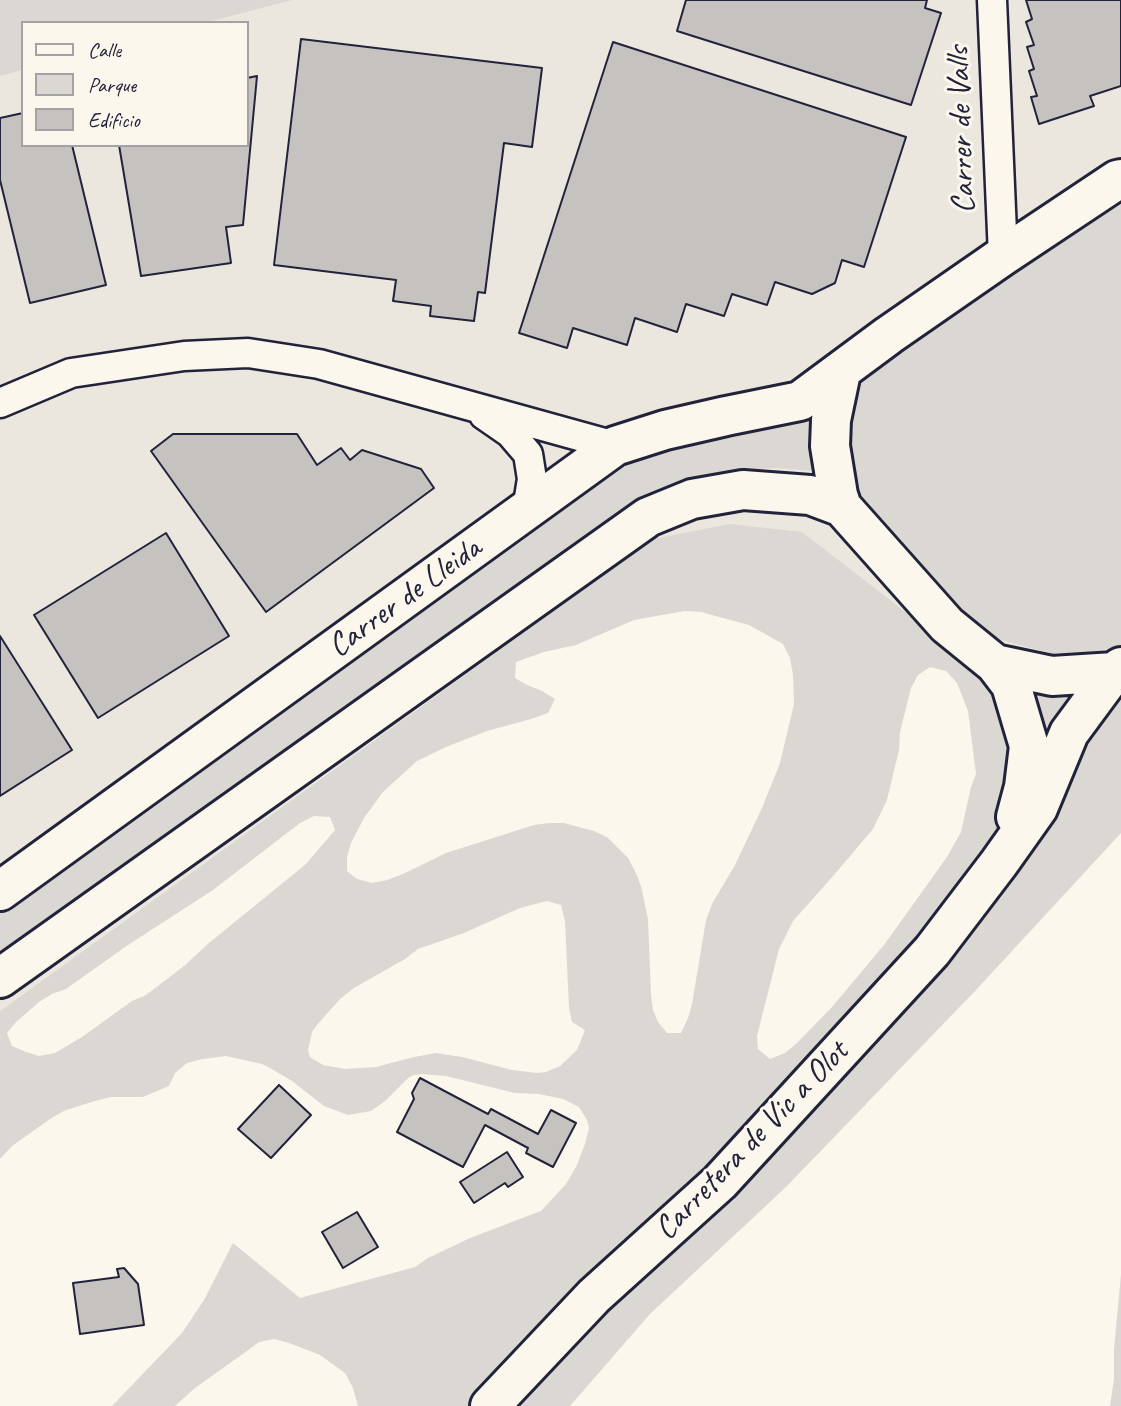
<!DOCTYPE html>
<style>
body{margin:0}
#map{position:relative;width:1121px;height:1406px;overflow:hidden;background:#fbf7ec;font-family:Caveat,sans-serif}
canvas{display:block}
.legend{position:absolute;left:21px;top:21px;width:228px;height:126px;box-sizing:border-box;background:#fbf7ec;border:2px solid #a4a2a5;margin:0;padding:9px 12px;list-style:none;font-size:21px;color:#22223b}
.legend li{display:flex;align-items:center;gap:14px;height:35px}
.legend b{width:35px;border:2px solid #a4a2a5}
</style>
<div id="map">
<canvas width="1121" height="1406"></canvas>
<ul class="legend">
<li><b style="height:9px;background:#fbf7ec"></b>Calle</li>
<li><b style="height:19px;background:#dbd8d3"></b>Parque</li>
<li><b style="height:19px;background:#c6c2c0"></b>Edificio</li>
</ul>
</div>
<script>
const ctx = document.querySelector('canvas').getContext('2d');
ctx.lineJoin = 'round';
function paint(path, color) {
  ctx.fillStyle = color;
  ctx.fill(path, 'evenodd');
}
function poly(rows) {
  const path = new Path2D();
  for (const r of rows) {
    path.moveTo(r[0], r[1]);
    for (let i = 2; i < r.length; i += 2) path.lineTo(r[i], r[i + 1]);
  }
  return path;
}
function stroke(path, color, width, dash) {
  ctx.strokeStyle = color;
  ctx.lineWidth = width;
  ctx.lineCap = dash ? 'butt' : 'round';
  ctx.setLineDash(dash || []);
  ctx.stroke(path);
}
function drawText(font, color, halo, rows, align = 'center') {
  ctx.font = font + ' Caveat,sans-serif';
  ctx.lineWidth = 6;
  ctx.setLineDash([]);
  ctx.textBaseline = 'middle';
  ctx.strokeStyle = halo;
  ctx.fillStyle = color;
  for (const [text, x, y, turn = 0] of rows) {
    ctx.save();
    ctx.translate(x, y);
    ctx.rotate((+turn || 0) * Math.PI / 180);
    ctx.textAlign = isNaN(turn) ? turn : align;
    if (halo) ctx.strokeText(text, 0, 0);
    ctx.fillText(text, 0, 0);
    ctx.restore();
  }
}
const built = poly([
 [293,0,1121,0,1121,683,1114,688,653,539,0,1011,0,76,23,70,23,145,247,145,247,23,205,23]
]);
const green = poly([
 [0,0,293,0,205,23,23,23,23,70,0,76],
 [1121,204,1121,646,1065,657,986,636,857,495,851,468,851,423,854,387,868,364,1096,209],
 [822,409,815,445,814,471,777,468,733,470,666,491,417,656,0,955,0,904,598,474,658,445],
 [730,524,802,532,986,674,1121,683,1121,833,976,990,786,1187,650,1314,570,1406,358,1406,353,1388,345,1373,320,1355,289,1343,274,1339,259,1342,247,1351,195,1388,175,1406,112,1406,182,1333,204,1300,233,1243,300,1298,415,1267,428,1258,470,1238,541,1211,566,1184,577,1165,585,1144,589,1128,587,1120,579,1107,563,1099,539,1094,515,1093,446,1076,422,1074,414,1075,408,1078,384,1102,371,1111,348,1115,324,1106,292,1081,270,1068,262,1064,226,1056,203,1059,187,1063,175,1073,169,1086,143,1097,111,1097,95,1101,66,1110,53,1117,12,1146,0,1159,0,1011,653,539],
 [685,611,701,612,749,625,783,644,790,658,793,675,794,704,780,763,762,808,735,865,712,904,706,920,692,1004,688,1018,681,1033,667,1033,658,1022,653,1010,651,995,648,919,641,886,636,873,628,858,607,837,594,831,564,823,549,823,534,825,446,853,403,874,387,880,372,883,357,879,347,871,347,857,351,843,364,818,383,792,417,761,446,747,487,731,531,719,548,713,555,699,542,691,527,685,515,678,516,662,544,652,576,645,634,620],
 [930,667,946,671,957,683,968,711,976,774,971,787,961,832,947,857,884,945,832,1007,797,1043,785,1053,770,1059,758,1049,757,1036,779,949,793,921,834,875,873,829,887,800,899,750,900,732,911,688,918,675],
 [314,816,330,817,335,830,306,864,209,943,184,966,146,995,132,1001,82,1037,55,1053,39,1056,26,1052,12,1046,7,1033,16,1022,39,1002,52,994,66,989,125,947,213,890,287,833,300,823],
 [547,901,561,905,565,921,569,1008,572,1022,585,1030,577,1050,560,1066,546,1072,537,1073,512,1070,462,1057,436,1053,414,1057,376,1067,345,1069,323,1065,310,1057,308,1050,312,1032,317,1025,340,999,354,988,405,959,418,949,464,933,520,908],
 [1121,1274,1121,1406,1110,1406,1114,1378,1114,1349]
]);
const building = poly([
 [686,0,927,0,925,8,941,13,911,105,677,31,686,0],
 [1026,0,1121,0,1121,86,1090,96,1094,106,1039,124,1031,97,1037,96,1029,71,1034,69,1027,47,1034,45,1026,22,1032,19,1026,0],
 [301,39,542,68,532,147,504,143,485,293,478,292,474,321,430,316,431,306,393,301,396,280,274,265,301,39],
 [613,42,906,137,864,267,842,260,835,283,812,294,775,282,767,305,732,294,724,316,686,304,677,332,635,318,627,345,573,328,567,348,519,333,613,42],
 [257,76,243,225,226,227,231,263,141,276,119,145,247,145,247,78,257,76],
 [23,113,23,145,72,145,106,285,30,303,0,180,0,118,23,113],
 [173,434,297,434,317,465,341,448,350,460,362,450,421,469,434,488,266,612,151,451,173,434],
 [166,533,229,636,98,718,34,615,166,533],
 [0,636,72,750,0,796,0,636],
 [420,1078,488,1114,491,1109,538,1134,551,1110,576,1123,553,1167,526,1153,528,1148,485,1125,463,1167,397,1132,414,1099,412,1093,420,1078],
 [279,1085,311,1115,271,1158,238,1129,279,1085],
 [507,1152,523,1177,508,1187,505,1183,474,1203,460,1182,507,1152],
 [357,1212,378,1247,343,1268,322,1232,357,1212],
 [124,1268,138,1284,144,1325,80,1334,73,1283,119,1277,117,1269,124,1268]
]);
const street = poly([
 [992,0,1003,256],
 [0,403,71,373,184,356,248,353,319,364,615,446],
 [484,415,510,433,528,454,532,479,527,510]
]);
const secondary = poly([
 [841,372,831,420,830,446,838,495,842,507,947,625,995,664,1052,676,1114,672,1121,667],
 [995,664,1011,685,1029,746,1024,787,1016,817],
 [0,891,615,446,665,430,726,416,800,401,889,335,1003,256,1117,180,1121,179],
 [0,978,648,517,692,499,743,490,810,495,842,507],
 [490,1406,594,1296,720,1182,932,951,999,863,1038,808,1069,733,1114,672]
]);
const streetNames = [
 ["Carrer de Valls",962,130,-92],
 ["Carrer de Lleida",405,598,-36],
 ["Carretera de Vic a Olot",752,1141,-46]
];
paint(built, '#ebe7df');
paint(green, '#dbd8d3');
paint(building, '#c6c2c0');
stroke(building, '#22223b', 2);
stroke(street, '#22223b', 33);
stroke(secondary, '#22223b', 44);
stroke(street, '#fbf7ec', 28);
stroke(secondary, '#fbf7ec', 38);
drawText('33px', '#22223b', '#fbf7ec', streetNames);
</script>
